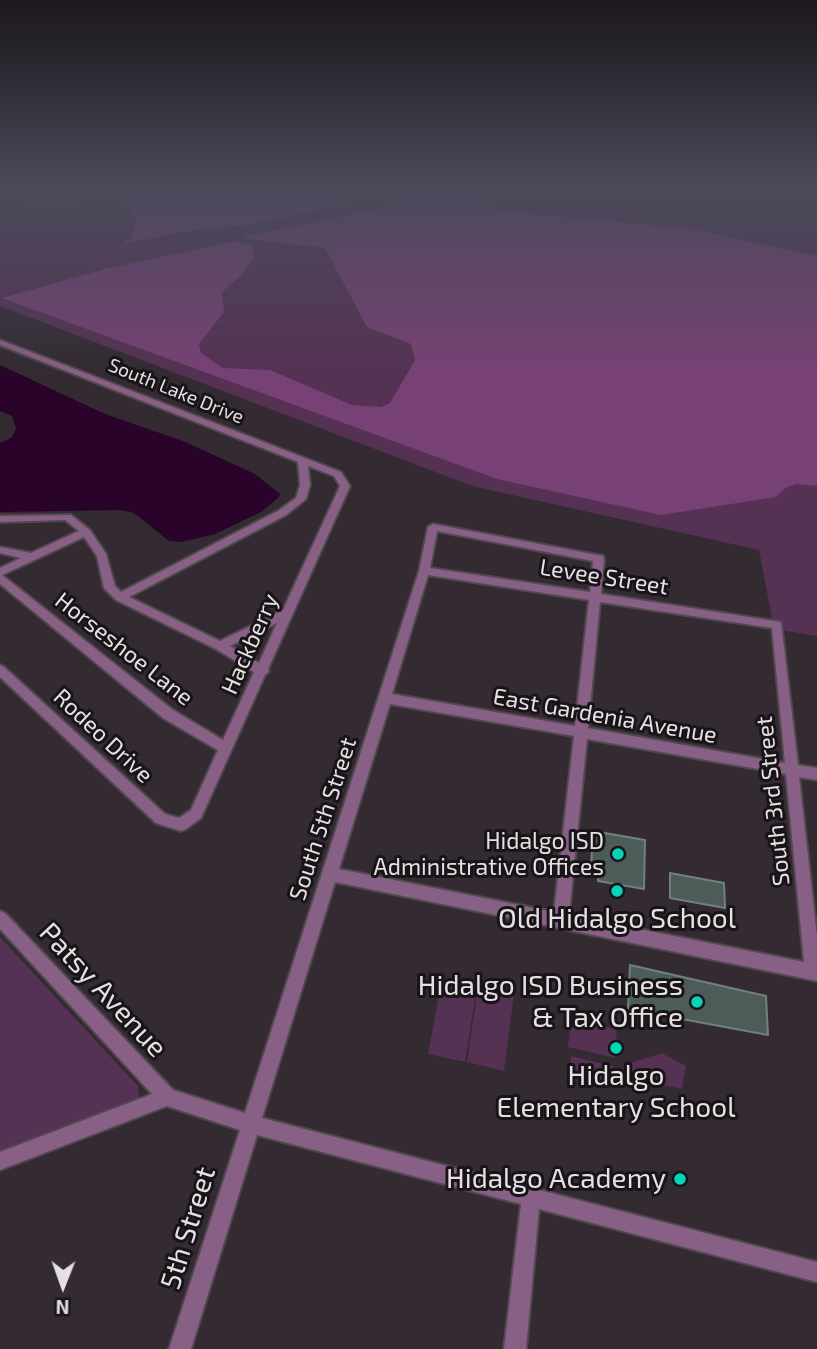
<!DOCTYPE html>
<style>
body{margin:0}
#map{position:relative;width:817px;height:1349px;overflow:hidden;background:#332a32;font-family:"Exo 2",sans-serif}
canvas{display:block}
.north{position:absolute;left:28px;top:1251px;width:70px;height:70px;-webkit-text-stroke:5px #181418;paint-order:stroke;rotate:181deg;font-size:19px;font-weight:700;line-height:28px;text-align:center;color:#e6e0e5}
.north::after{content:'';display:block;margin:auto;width:24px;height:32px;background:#e6e0e5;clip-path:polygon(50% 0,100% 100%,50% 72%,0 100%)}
</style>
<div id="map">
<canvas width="817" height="1349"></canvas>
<div class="north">N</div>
</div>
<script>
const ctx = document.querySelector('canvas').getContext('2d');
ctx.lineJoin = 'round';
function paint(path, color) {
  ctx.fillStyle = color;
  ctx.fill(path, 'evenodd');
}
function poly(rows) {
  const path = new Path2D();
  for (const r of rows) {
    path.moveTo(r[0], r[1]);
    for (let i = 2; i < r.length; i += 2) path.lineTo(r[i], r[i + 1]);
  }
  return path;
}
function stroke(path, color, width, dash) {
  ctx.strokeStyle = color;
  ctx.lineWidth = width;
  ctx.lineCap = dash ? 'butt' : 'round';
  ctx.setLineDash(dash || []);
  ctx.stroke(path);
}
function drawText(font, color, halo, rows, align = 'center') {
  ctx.font = font + ' "Exo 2",sans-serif';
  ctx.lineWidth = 6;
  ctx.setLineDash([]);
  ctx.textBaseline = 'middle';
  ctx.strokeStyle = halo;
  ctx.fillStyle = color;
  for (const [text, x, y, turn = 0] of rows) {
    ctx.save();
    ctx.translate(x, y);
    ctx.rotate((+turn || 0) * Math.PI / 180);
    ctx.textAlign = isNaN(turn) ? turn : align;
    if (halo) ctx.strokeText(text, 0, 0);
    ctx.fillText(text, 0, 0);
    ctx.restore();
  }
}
const green = poly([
 [0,188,817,188,817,636,774,629,759,550,472,486,0,306],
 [0,937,138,1086,139,1097,135,1103,0,1151],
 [442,979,477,986,465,1062,428,1054],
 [478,987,514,994,504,1071,467,1062],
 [571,1019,617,1029,615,1058,568,1047],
 [662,1053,686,1066,682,1089,641,1080,630,1075,630,1063],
 [571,1056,613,1066,611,1083,571,1072]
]);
const forest = poly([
 [0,188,420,188,247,225,180,232,120,245,131,238,136,222,129,205,119,201,27,205,0,195],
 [436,197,486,203,500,211,686,228,817,256,817,486,796,484,785,488,776,497,661,515,497,479,2,298,105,269,235,241,252,246,254,257,240,276,222,292,224,312,199,344,201,353,223,368,270,370,352,405,381,407,390,403,415,360,411,344,367,327,325,248,246,239,246,236]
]);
const water = poly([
 [0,365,105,414,183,441,255,474,280,494,278,498,261,512,215,534,181,542,169,541,134,513,121,510,0,512,0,443,12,437,16,429,12,416,0,411]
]);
const building = poly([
 [593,831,645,840,644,889,598,881,599,868,591,867,593,831],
 [670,873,724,883,725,908,670,898,670,873],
 [630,965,766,996,768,1035,628,1009,630,965]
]);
const minor = poly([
 [0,340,341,472,350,486,268,669,269,671,265,675,201,818,186,829,181,831,156,823,0,677,0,665,4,667,165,814,179,818,191,810,218,750,163,718,0,584,0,568,21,558,0,553,0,547,31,553,79,531,65,520,0,522,0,516,71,515,90,530,106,554,115,586,121,592,278,511,296,498,300,485,298,462,0,345,0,340],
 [308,466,334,476,340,486,283,610,220,641,129,597,286,515,306,499,310,485,308,466],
 [84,537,97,556,104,588,116,600,216,649,254,672,223,740,173,710,2,575,84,537],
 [277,623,259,663,230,646,277,623],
 [433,524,603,556,604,559,601,594,781,622,798,765,817,768,817,780,799,777,817,936,817,981,335,882,262,1118,817,1262,817,1282,539,1209,526,1349,504,1349,521,1204,257,1135,191,1349,169,1349,240,1130,167,1106,0,1170,0,1152,152,1094,0,929,0,911,5,913,173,1090,245,1113,419,571,428,527,433,524],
 [437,531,593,561,590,592,430,568,437,531],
 [428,575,589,600,575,726,392,694,428,575],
 [600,602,772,628,785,763,588,728,600,602],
 [390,704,574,736,554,912,339,869,390,704],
 [587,739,786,774,804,962,569,915,587,739]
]);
const markers = [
 [618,854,7,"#05d5b6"],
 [617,891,7,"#05d5b6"],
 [697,1002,7,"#05d5b6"],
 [616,1048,7,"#05d5b6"],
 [680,1179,7,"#05d5b6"]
];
const farStreetnames = [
 ["South Lake Drive",176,391,22]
];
const streetNames = [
 ["Levee Street",604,577,9],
 ["Hackberry",250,644,-66],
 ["Horseshoe Lane",124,649,38],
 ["East Gardenia Avenue",605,716,10],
 ["Rodeo Drive",103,736,43],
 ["South 3rd Street",773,801,-96],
 ["South 5th Street",323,819,-72]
];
const poiNames = [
 ["Hidalgo ISD",604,841],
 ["Administrative Offices",604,867]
];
const nearPoinames = [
 ["Old Hidalgo School",617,919],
 ["Hidalgo ISD Business",683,986,"right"],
 ["& Tax Office",683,1018,"right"],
 ["Hidalgo",616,1076],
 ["Elementary School",616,1108],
 ["Hidalgo Academy",666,1179,"right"]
];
const nearStreetnames = [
 ["Patsy Avenue",103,990,47],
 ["5th Street",188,1228,-73]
];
paint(green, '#553153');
paint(forest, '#784175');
paint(water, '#290329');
paint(building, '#4d5c58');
stroke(building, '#71817d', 2);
stroke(minor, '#50474f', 4);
paint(minor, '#886085');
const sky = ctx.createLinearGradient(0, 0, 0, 376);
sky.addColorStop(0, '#1c171c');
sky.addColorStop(0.5, '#4a4a5a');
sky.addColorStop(1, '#4a4a5a00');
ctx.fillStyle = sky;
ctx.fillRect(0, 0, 817, 376);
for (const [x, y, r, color] of markers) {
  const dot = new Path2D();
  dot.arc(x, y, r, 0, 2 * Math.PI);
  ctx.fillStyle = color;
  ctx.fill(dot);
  stroke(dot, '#181418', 2.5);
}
drawText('19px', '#e6e0e5', '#181418', farStreetnames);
drawText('23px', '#e6e0e5', '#181418', streetNames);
drawText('23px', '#e6e0e5', '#181418', poiNames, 'right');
drawText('28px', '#e6e0e5', '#181418', nearPoinames);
drawText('28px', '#e6e0e5', '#181418', nearStreetnames);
</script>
